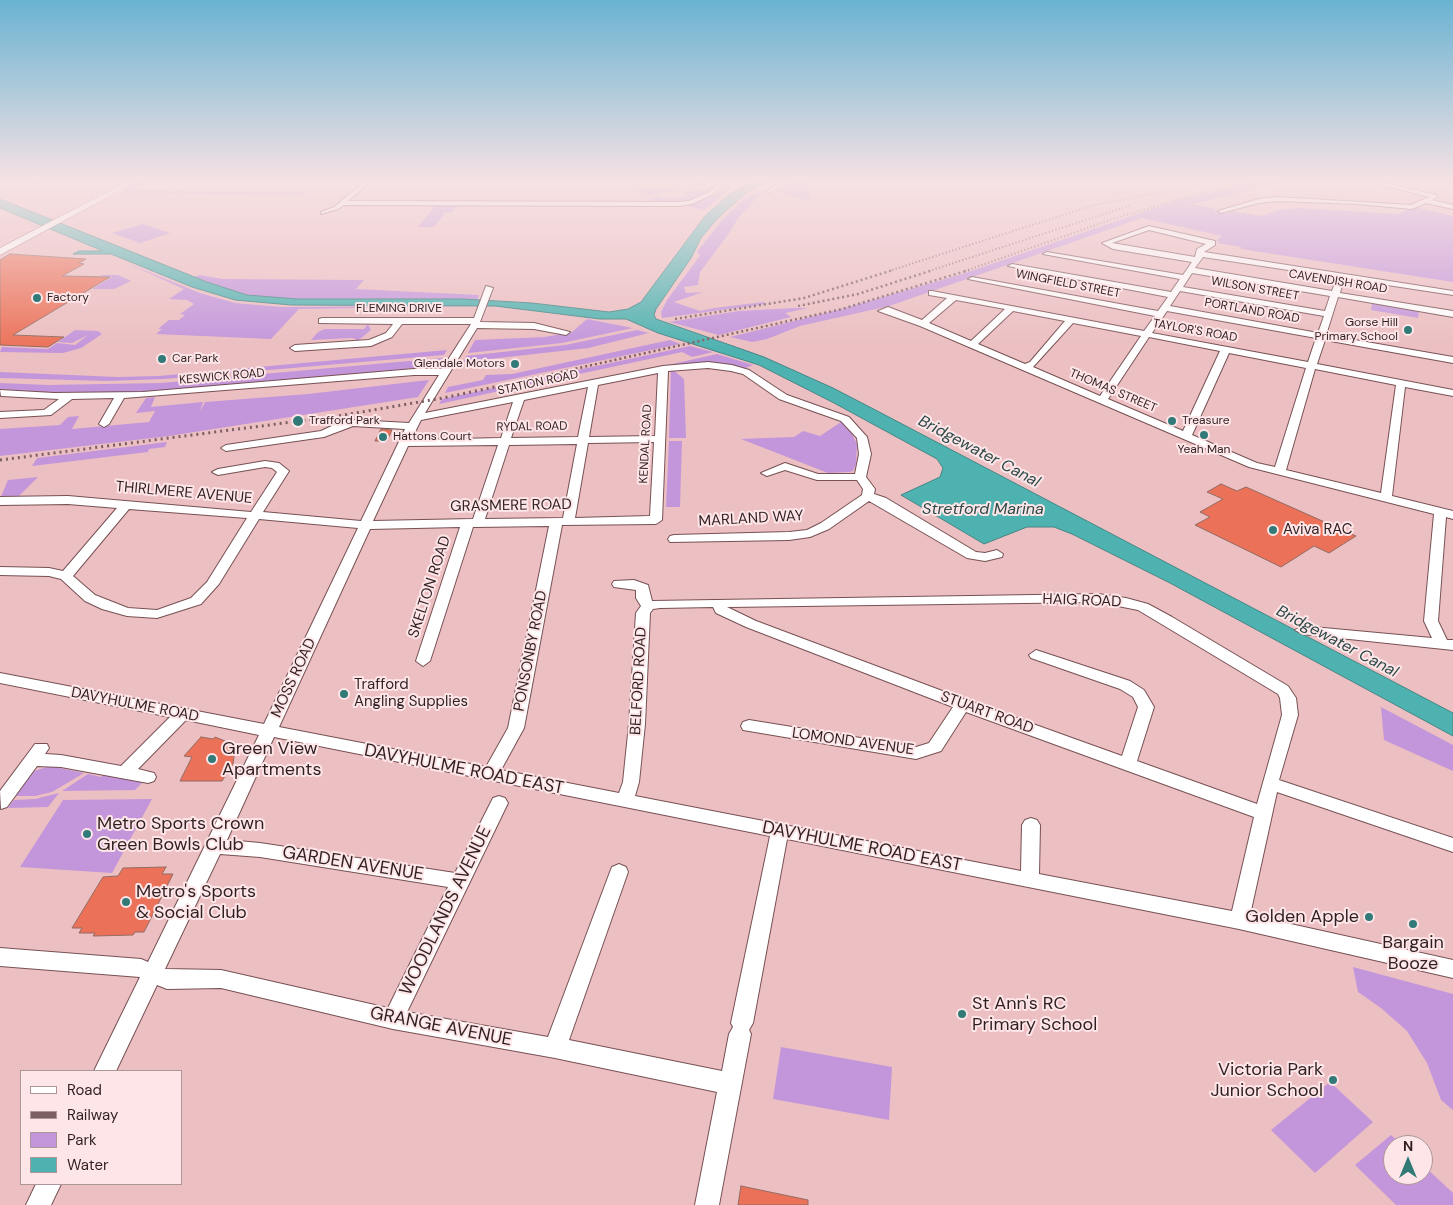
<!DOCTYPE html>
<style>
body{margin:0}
#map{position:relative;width:1453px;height:1205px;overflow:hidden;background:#ecbfc2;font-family:"DM Sans",sans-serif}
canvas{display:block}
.legend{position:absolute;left:20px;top:1070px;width:162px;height:115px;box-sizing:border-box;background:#fee6e8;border:1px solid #ac9698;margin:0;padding:6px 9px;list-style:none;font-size:15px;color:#301f21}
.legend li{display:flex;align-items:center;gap:10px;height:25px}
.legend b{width:25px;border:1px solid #ac9698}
.north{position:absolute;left:1383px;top:1135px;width:50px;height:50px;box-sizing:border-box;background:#fee6e8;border:1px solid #ac9698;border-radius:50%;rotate:0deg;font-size:14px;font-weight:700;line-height:20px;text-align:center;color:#301f21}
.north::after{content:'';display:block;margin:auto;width:18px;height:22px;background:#317a78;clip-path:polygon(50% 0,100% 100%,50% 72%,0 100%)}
</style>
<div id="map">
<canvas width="1453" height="1205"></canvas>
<ul class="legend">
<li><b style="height:6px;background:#fff"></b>Road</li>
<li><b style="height:6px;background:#7c5f62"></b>Railway</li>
<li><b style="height:14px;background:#c396db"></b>Park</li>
<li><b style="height:14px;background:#4eb2b0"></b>Water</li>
</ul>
<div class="north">N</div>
</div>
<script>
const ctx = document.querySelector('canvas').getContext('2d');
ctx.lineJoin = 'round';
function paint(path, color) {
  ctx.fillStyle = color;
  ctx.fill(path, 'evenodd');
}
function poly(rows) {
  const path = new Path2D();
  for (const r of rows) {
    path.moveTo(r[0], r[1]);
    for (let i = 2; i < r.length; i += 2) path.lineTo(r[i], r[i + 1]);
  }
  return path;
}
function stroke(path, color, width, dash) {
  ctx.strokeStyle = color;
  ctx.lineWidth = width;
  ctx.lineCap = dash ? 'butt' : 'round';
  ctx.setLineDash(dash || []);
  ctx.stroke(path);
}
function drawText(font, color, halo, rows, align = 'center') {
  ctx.font = font + ' "DM Sans",sans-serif';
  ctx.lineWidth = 4;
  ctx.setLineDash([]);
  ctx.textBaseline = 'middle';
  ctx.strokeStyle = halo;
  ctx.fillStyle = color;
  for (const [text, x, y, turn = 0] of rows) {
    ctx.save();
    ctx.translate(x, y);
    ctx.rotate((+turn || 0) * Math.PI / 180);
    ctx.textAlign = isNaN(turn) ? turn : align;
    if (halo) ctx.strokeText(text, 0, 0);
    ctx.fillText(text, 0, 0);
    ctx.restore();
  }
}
const green = poly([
 [141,181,148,181,132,190,306,192,302,195,120,193],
 [693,181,708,181,701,187,648,195,633,190,634,187,692,188],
 [717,181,723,181,708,193,688,201,653,202,649,200,658,196,666,199,688,196,683,192,709,188,716,184],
 [733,181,730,189,704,210,687,206,714,196],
 [796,181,808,182,809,201,776,191],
 [1258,181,1289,181,1180,207,1191,204,1216,209,1213,210,1227,214,1232,211,1262,216,1279,210,1298,208,1398,214,1411,208,1419,208,1453,216,1453,282,1241,249,1241,247,1217,243,1219,241,1216,241,1222,236,1142,218,889,306,800,326,767,339,752,342,730,337,842,309,962,274,1178,200],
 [759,191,763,191,738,218,730,232,700,272,698,285,684,287,686,293,703,292,674,302,700,311,714,308,764,302,766,304,662,318,661,312,667,300,699,257,700,254,697,253,700,248,724,218,742,201],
 [436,205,458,205,452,212,443,213,443,216,434,227,418,227],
 [143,224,170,233,140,243,112,233],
 [124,262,200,293,235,303,281,307,475,306,299,309,271,339,156,334,162,329,158,329,169,320,179,320,185,315,180,314,194,304,187,300,169,299,184,289],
 [103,275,118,275,131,281,114,289,92,289,112,277,100,276],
 [199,275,223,279,364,280,356,289,479,295,477,300,277,299,236,293,195,277],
 [1372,303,1419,311,1418,318,1371,310],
 [793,308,808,308,785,313,791,317,719,335,669,322,739,311],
 [587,319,633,328,562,343,468,353,475,340,545,337,572,332],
 [368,324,371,330,355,343,356,339,351,338,311,340,318,332,325,329,364,329],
 [75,330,98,331,102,334,81,348,63,353,0,352,2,347,48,349,57,343,75,345,88,335,72,343,58,342],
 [637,330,649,333,588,348,463,362,466,356,565,345],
 [670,340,680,344,445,393,448,387,483,380,486,375,512,374],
 [690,346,713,352,692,357,682,352,439,404,442,399],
 [447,350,444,355,164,379,107,381,0,378,0,372,118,377,159,376],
 [717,354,753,365,743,369,731,365,637,372],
 [443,358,437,366,164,391,72,394,0,389,0,383,48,385,161,383],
 [671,370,673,370,684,379,686,438,669,438],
 [429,380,418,397,169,436,0,456,0,429,60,425,68,417,79,416,72,429,149,422,155,411,136,413,146,398,155,397,151,407,203,402,200,412,205,402,308,394],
 [841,422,850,430,857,444,856,464,853,471,849,472,828,473,741,439,794,437,803,431,820,436],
 [669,441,682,441,680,507,666,507],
 [167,442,165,447,149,449,148,452,32,466,37,458],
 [38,477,17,498,0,499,8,480],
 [1381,707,1453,745,1453,771,1384,740],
 [50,766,84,773,52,792,35,796,15,796,34,771],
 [88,774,101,777,104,774,143,782,135,790,62,791],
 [59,793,48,807,8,808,14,800,35,799],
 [152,799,112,873,20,867,63,800],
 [1353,967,1453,994,1453,1110,1441,1100,1427,1063,1407,1031,1381,1008,1358,992],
 [781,1047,892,1067,889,1120,773,1099],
 [1330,1082,1373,1122,1315,1173,1271,1130],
 [1391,1135,1402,1145,1393,1145,1393,1175,1423,1175,1423,1165,1453,1193,1453,1205,1396,1205,1355,1165]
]);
const water = poly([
 [753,181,769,181,747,192,716,220,701,238,691,258,656,309,654,315,656,319,764,357,833,388,885,415,1453,713,1453,736,1170,583,1072,534,1054,527,1027,527,984,544,901,495,940,477,943,468,937,459,834,403,759,365,658,333,626,319,600,319,495,306,291,305,235,300,192,287,111,254,73,254,79,251,103,251,0,208,0,199,207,282,247,295,297,299,463,299,532,303,609,312,628,309,641,302,705,216,730,194,753,181]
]);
const building = poly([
 [10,254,86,259,79,263,84,264,62,276,110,277,13,335,64,337,48,347,0,345,0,260,10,254],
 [381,429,392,430,387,441,375,441,381,429],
 [1221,484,1237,491,1246,487,1356,536,1329,553,1314,546,1281,567,1195,525,1210,517,1200,512,1223,499,1207,492,1221,484],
 [201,737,213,739,215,737,230,743,235,749,233,764,222,781,180,781,192,757,184,756,201,737],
 [166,867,162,874,173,874,144,932,135,932,133,935,93,936,95,933,79,933,82,928,72,928,103,877,118,876,123,868,166,867],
 [741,1186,808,1200,808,1205,738,1205,741,1186]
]);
const minor = poly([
 [15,181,45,181,42,183,15,181],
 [365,181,371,181,348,201,679,202,689,201,709,192,722,181,728,181,713,194,692,204,679,206,344,205,338,209,321,214,321,212,334,207,365,181],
 [783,181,790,181,771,192,766,191,783,181],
 [1365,181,1375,181,1437,195,1437,197,1432,200,1453,205,1453,209,1426,203,1412,209,1357,204,1277,201,1259,203,1221,213,1218,211,1259,199,1277,197,1411,205,1429,197,1365,181],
 [1149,226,1215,241,1215,245,1204,252,1453,291,1453,295,1203,257,1195,268,1332,291,1335,283,1338,283,1342,285,1340,293,1453,311,1453,317,1338,297,1326,335,1453,357,1453,363,1325,340,1317,364,1453,390,1453,396,1405,387,1392,496,1453,511,1453,519,1446,517,1438,621,1447,640,1453,640,1453,650,1302,634,1295,630,1302,626,1432,638,1424,621,1434,514,1249,467,920,326,878,311,888,307,922,320,947,298,929,295,929,291,932,291,1144,331,1155,316,968,279,972,277,1158,311,1168,297,1008,266,1012,264,1171,292,1180,279,1043,254,1047,252,1183,275,1192,262,1113,249,1102,243,1149,226],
 [1149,230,1206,244,1197,249,1195,257,1112,243,1149,230],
 [1192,273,1330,296,1325,311,1183,287,1192,273],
 [1180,291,1324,316,1318,333,1170,306,1180,291],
 [956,300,1005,309,971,341,929,323,956,300],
 [1013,311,1065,321,1030,362,1025,364,978,344,1013,311],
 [1167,311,1316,338,1308,362,1152,333,1167,311],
 [1073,323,1141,336,1100,396,1033,367,1073,323],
 [1149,337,1220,351,1183,431,1108,399,1149,337],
 [1229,353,1306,368,1275,467,1257,463,1192,435,1229,353],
 [1315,369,1396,385,1381,493,1286,470,1315,369],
 [486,286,493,288,480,322,534,323,570,332,566,335,534,329,477,328,425,413,663,366,708,362,732,365,749,370,787,395,849,417,867,437,871,454,866,477,875,489,874,494,886,498,976,552,985,553,997,550,1003,554,1002,557,985,561,967,558,869,501,829,529,810,537,789,540,670,542,668,539,670,536,674,535,789,532,807,530,821,523,862,495,863,489,857,480,817,480,785,470,767,476,761,473,785,463,818,474,855,474,859,454,857,438,841,421,779,399,743,374,731,371,708,368,668,371,662,520,656,524,562,525,524,728,501,770,619,793,623,782,629,724,636,613,641,606,636,598,636,590,614,587,612,584,614,581,634,580,648,585,652,601,1098,594,1126,598,1148,604,1172,617,1288,686,1296,698,1298,715,1279,780,1453,838,1453,852,1277,792,1250,915,1453,960,1453,978,1239,929,787,839,753,1023,749,1030,751,1034,719,1205,695,1205,717,1092,555,1058,393,1029,221,988,167,989,157,985,116,1071,94,1071,140,977,0,966,0,948,141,959,148,962,259,735,186,720,138,769,154,773,156,777,154,781,148,783,61,767,37,766,7,807,1,809,0,791,35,744,47,744,49,748,45,754,61,755,121,766,170,717,0,683,0,673,264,724,358,528,259,519,219,584,201,604,157,618,127,616,102,609,85,601,61,579,49,576,0,575,0,567,49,568,63,571,117,508,68,504,0,505,0,497,68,496,251,512,277,472,272,468,265,467,218,475,212,472,218,469,265,461,279,463,289,471,263,512,361,521,405,429,353,426,324,437,226,451,221,448,226,445,321,431,336,424,353,420,409,423,439,375,414,375,124,398,109,424,104,427,99,424,114,398,72,399,51,415,0,418,0,412,44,410,59,399,1,396,0,390,54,393,143,392,414,369,442,369,471,324,402,324,392,337,371,346,295,351,290,348,295,345,369,340,386,333,393,324,319,323,319,319,322,318,474,318,486,286],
 [658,373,655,436,589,437,598,385,658,373],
 [588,387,578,437,511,438,524,400,588,387],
 [513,402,501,438,411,440,421,420,513,402],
 [654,442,650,516,575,518,588,443,654,442],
 [577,444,563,518,485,519,509,445,577,444],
 [498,445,473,519,373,521,408,446,498,445],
 [129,509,247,518,207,582,191,598,157,610,128,608,95,595,73,576,129,509],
 [549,526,508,728,486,767,279,727,370,529,460,527,416,661,423,666,430,661,473,527,549,526],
 [1098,602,1138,610,1278,694,1280,698,1282,715,1257,804,1137,761,1154,707,1144,690,1130,681,1036,650,1029,655,1031,658,1120,689,1133,697,1138,707,1122,756,969,701,756,621,727,607,1098,602],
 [713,607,716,613,746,627,953,707,929,743,916,747,749,720,743,722,741,726,743,730,916,759,941,751,966,712,1254,817,1232,911,1039,874,1040,825,1037,820,1031,818,1025,820,1022,825,1021,871,635,796,639,782,645,724,650,613,653,609,660,608,713,607],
 [274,737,770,836,731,1023,733,1027,729,1034,722,1071,569,1040,628,872,626,867,619,864,612,867,610,872,548,1037,407,1012,508,803,505,798,499,796,493,798,455,873,260,843,227,840,274,737],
 [220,854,260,857,448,887,388,1008,221,970,165,969,220,854],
 [36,1184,61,1184,51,1205,26,1205,36,1184]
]);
const major = poly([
 [128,181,138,181,0,255,0,248,128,181]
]);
const railFar2 = poly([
 [1116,193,1151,189],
 [889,271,1094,205,1220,181],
 [929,271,1132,205],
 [965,271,1110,220,1196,194,1254,181]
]);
const railFar1 = poly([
 [798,306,858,294,933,270],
 [675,319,804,298,893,270],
 [512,383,842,309,969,270]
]);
const rail = poly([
 [0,460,338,416,443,398,518,382]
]);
const markers = [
 [37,298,5,"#317a78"],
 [1408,330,5,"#317a78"],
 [162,359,5,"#317a78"],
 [515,364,5,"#317a78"],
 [298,421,6,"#317a78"],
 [1172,421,5,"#317a78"],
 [1204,435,5,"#317a78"],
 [383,437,5,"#317a78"],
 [1273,530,5,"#317a78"],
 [344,694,5,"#317a78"],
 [212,759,5,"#317a78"],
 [87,834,5,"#317a78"],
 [126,902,5,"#317a78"],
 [1369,917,5,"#317a78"],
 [1413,924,5,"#317a78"],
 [962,1014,5,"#317a78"],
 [1333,1080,5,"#317a78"]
];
const farStreetnames = [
 ["CAVENDISH ROAD",1338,282,9],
 ["WINGFIELD STREET",1068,284,11],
 ["WILSON STREET",1255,289,10],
 ["FLEMING DRIVE",399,309],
 ["PORTLAND ROAD",1252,311,10],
 ["TAYLOR'S ROAD",1195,331,10],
 ["KESWICK ROAD",222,377,-5],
 ["STATION ROAD",538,383,-12],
 ["THOMAS STREET",1113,391,23],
 ["RYDAL ROAD",532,427,-1],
 ["KENDAL ROAD",646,444,-87]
];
const farPoinames = [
 ["Factory",47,298],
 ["Gorse Hill",1398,323,"right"],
 ["Primary School",1398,337,"right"],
 ["Car Park",172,359],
 ["Glendale Motors",505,364,"right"],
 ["Trafford Park",309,421],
 ["Treasure",1182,421],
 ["Hattons Court",393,437],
 ["Yeah Man",1204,450,"center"]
];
const streetNames = [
 ["THIRLMERE AVENUE",184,493,5],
 ["GRASMERE ROAD",511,506,-1],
 ["MARLAND WAY",751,519,-3],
 ["SKELTON ROAD",430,587,-72],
 ["HAIG ROAD",1082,601,2],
 ["PONSONBY ROAD",531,651,-79],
 ["MOSS ROAD",294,678,-65],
 ["BELFORD ROAD",639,681,-87],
 ["DAVYHULME ROAD",135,705,11],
 ["STUART ROAD",987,713,20],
 ["LOMOND AVENUE",853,742,8]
];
const poiNames = [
 ["Aviva RAC",1283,530],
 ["Trafford",354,685],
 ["Angling Supplies",354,702]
];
const waterNames = [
 ["Bridgewater Canal",979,452,28],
 ["Stretford Marina",983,510],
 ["Bridgewater Canal",1337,642,28]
];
const nearPoinames = [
 ["Green View",222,749],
 ["Apartments",222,770],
 ["Metro Sports Crown",97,824],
 ["Green Bowls Club",97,845],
 ["Metro's Sports",136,892],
 ["& Social Club",136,913],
 ["Golden Apple",1359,917,"right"],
 ["Bargain",1413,943,"center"],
 ["Booze",1413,964,"center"],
 ["St Ann's RC",972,1004],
 ["Primary School",972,1025],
 ["Victoria Park",1323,1070,"right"],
 ["Junior School",1323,1091,"right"]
];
const nearStreetnames = [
 ["DAVYHULME ROAD EAST",464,770,11],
 ["DAVYHULME ROAD EAST",862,847,11],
 ["GARDEN AVENUE",353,864,9],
 ["WOODLANDS AVENUE",446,911,-64],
 ["GRANGE AVENUE",441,1027,11]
];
paint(green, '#c396db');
paint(water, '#4eb2b0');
stroke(water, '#458685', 1);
paint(building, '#eb7259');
stroke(building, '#926b62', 1);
stroke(minor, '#775154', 2);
stroke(major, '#775154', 1);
paint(minor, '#fff');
paint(major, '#fff');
stroke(railFar2, '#7c5f62', 2, [1, 2.5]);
stroke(railFar1, '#7c5f62', 2.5, [2, 3]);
stroke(rail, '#7c5f62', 3, [2, 4]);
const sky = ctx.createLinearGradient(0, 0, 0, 349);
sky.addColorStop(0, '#6ab3d2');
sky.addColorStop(0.52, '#f6e2e4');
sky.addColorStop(1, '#f6e2e400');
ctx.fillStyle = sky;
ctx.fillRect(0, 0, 1453, 349);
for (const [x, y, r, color] of markers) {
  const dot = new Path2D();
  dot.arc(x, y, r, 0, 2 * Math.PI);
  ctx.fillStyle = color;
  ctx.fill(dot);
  stroke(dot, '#fee6e8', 2);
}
drawText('12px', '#301f21', '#fee6e8', farStreetnames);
drawText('12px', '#301f21', '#fee6e8', farPoinames, 'left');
drawText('15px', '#301f21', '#fee6e8', streetNames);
drawText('15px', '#301f21', '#fee6e8', poiNames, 'left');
drawText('italic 16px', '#294847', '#fee6e8', waterNames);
drawText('18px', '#301f21', '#fee6e8', nearPoinames, 'left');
drawText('18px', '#301f21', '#fee6e8', nearStreetnames);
</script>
